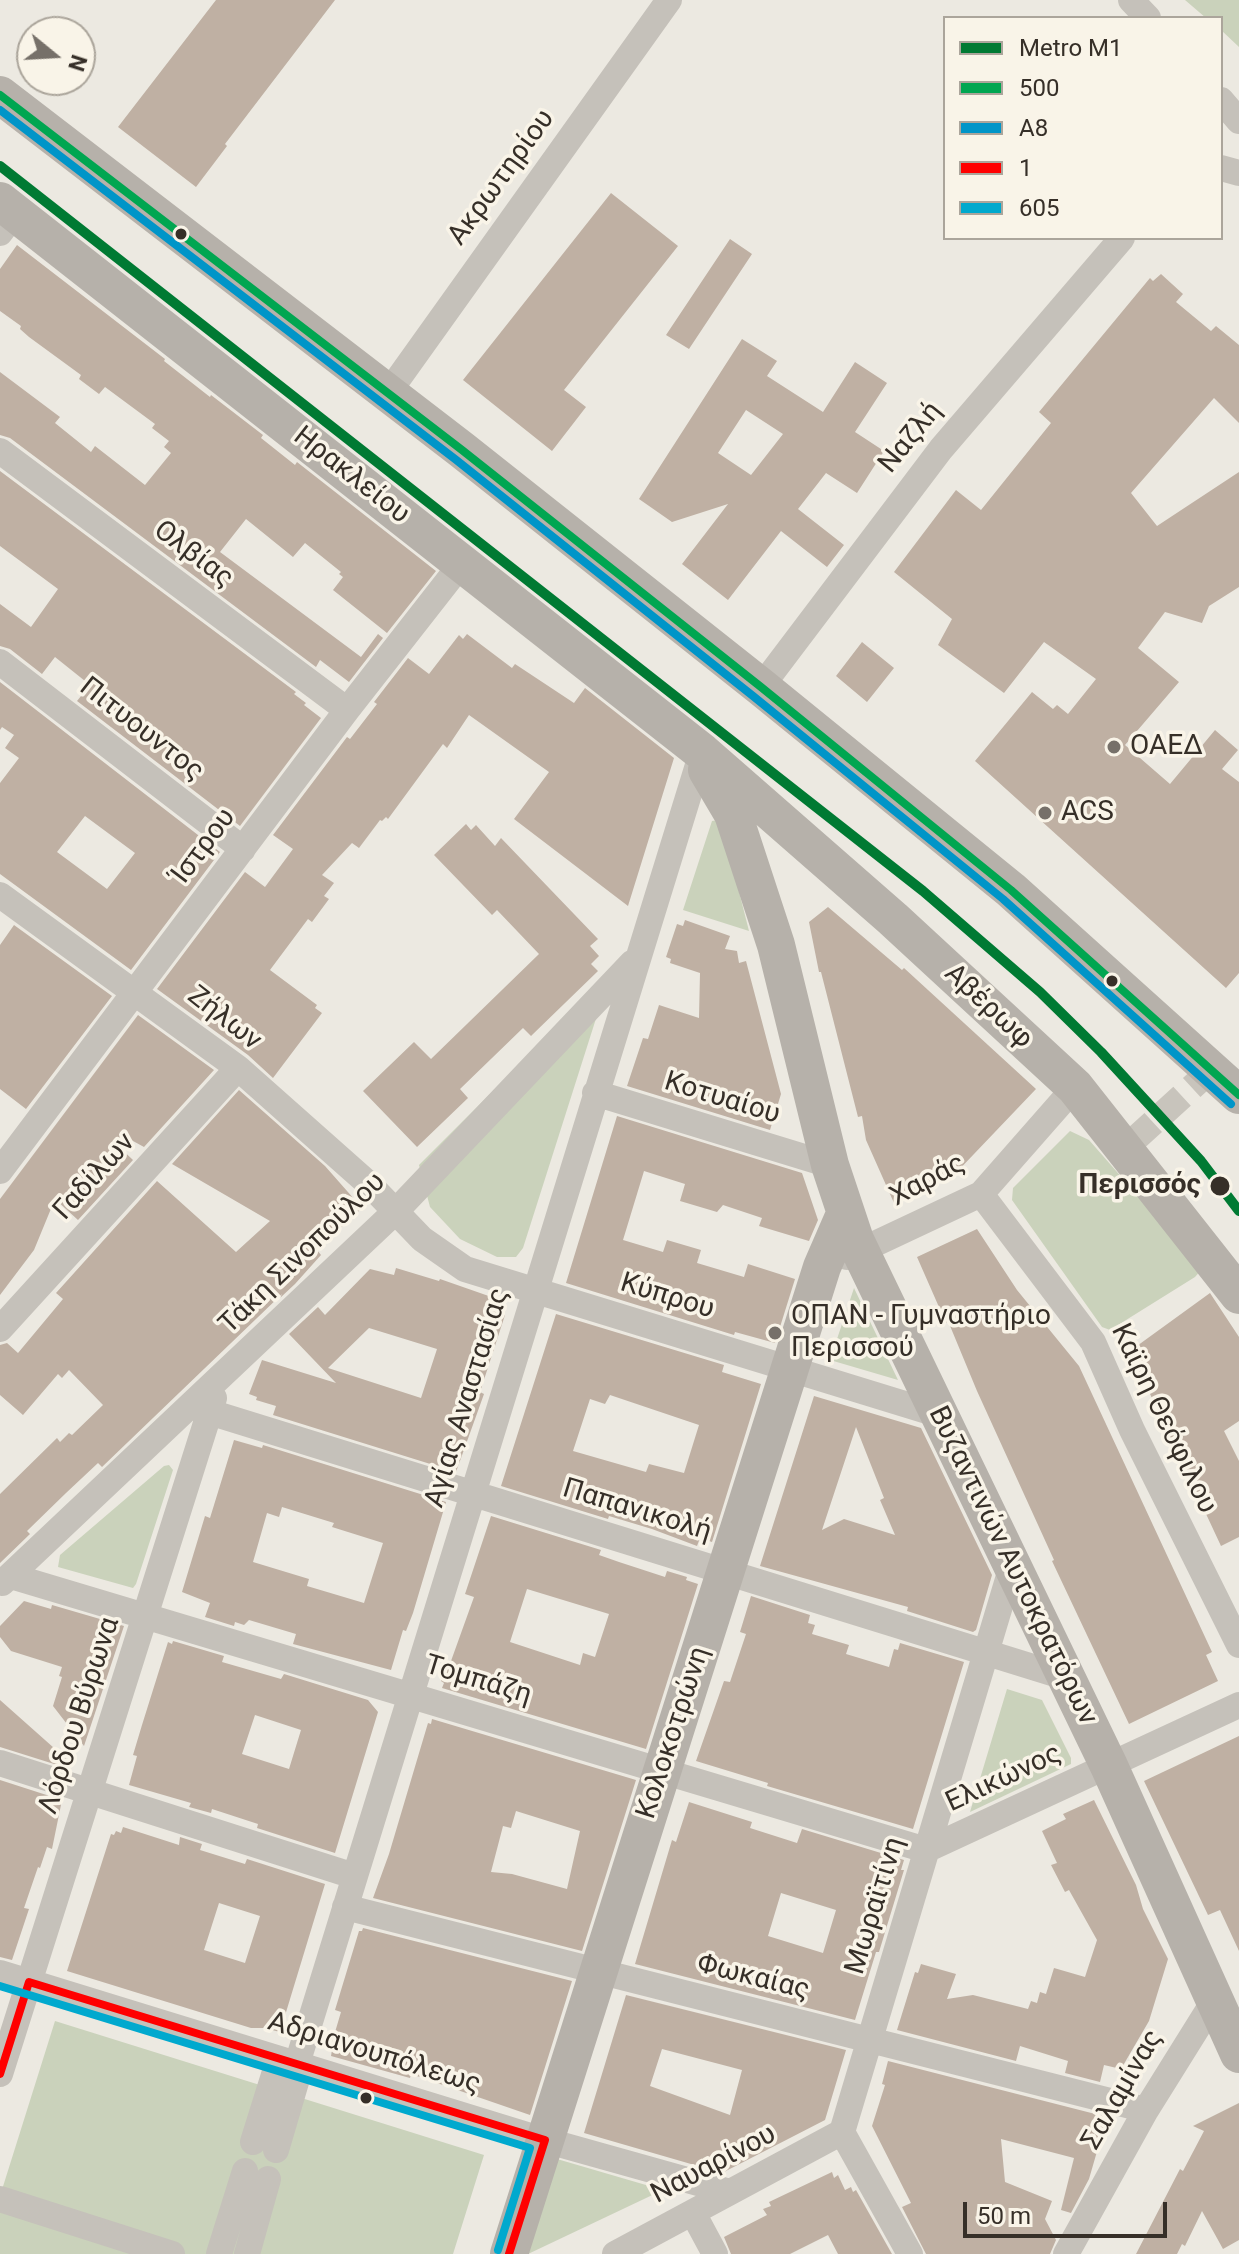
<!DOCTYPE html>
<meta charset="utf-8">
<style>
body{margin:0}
#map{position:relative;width:1239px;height:2254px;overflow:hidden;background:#ece9e1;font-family:Roboto,sans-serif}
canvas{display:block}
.legend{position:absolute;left:943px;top:16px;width:280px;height:224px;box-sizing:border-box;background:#f9f4e8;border:2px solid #aba59b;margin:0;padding:10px 14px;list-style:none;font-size:24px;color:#362f28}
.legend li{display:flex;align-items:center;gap:16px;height:40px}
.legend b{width:40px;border:2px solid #aba59b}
.north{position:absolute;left:16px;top:16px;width:80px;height:80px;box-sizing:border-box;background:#f9f4e8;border:2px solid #aba59b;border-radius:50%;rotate:108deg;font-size:22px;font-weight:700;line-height:32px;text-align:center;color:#362f28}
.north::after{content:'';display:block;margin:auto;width:28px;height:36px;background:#767069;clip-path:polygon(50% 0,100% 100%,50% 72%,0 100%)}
.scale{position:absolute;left:963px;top:2202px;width:204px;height:36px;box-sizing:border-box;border:4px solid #362f28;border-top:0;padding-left:10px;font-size:24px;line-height:28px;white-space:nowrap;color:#362f28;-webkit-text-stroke:6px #f9f4e8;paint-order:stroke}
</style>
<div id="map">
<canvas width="1239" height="2254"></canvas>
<ul class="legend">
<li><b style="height:10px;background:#007a33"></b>Metro Μ1</li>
<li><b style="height:10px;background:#00a651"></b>500</li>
<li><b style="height:10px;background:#0095c8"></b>A8</li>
<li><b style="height:10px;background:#f00"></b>1</li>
<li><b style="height:10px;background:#00a9ce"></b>605</li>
</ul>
<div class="north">N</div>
<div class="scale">50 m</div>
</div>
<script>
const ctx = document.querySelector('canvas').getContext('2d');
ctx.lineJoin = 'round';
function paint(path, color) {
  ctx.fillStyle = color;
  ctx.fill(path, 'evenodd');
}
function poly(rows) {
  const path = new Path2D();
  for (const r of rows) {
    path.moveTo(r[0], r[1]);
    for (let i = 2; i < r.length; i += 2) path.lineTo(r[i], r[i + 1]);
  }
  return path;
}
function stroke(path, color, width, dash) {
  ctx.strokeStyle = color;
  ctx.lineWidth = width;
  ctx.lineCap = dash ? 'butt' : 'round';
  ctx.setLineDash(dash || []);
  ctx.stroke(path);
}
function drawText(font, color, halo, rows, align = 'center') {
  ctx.font = font + ' Roboto,sans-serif';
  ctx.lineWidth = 7;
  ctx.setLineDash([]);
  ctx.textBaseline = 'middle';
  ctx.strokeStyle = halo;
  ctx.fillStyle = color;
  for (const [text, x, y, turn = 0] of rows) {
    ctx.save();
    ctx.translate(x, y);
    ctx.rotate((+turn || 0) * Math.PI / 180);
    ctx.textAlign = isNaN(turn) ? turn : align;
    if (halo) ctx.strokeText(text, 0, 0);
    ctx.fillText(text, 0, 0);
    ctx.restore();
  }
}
const green = poly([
 [1185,0,1239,0,1239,47,1221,30,1221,18,1206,18],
 [718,820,721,821,749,931,683,910,712,821],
 [584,1000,600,1006,523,1248,516,1257,497,1257,460,1239,430,1207,419,1165],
 [1070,1131,1089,1140,1202,1269,1195,1277,1110,1330,1102,1327,1012,1200,1013,1188],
 [854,1288,898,1380,830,1360],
 [169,1465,173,1470,136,1584,133,1588,58,1567,60,1555,164,1466],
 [1007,1689,1042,1700,1071,1758,1071,1764,970,1812],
 [55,2021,484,2155,453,2254,0,2254,0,2196],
 [557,2159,663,2190,528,2254]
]);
const building = poly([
 [216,0,335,0,225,144,227,146,196,187,118,127],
 [611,193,678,246,564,390,586,407,552,451,463,380],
 [730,239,752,254,689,349,666,335],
 [17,245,165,359,164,361,210,397,211,395,263,435,261,438,295,465,297,462,436,571,387,633,333,590,343,577,339,574,341,572,305,543,293,557,246,519,220,552,361,657,378,634,383,638,349,682,320,660,316,667,10,438,0,435,0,372,60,417,55,423,91,452,95,446,145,485,171,453,164,447,169,441,152,428,155,424,105,387,99,394,79,379,81,375,29,337,20,329,21,326,0,311,0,269],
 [1161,274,1183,294,1176,302,1211,331,1216,326,1239,345,1239,423,1214,398,1131,493,1157,526,1239,472,1239,587,1209,606,1202,623,1165,612,1138,648,1179,682,1125,745,1170,784,1215,730,1238,750,1222,769,1239,782,1239,973,1226,988,975,761,1032,692,1053,709,1057,705,1068,714,1096,679,1044,642,1004,693,938,645,952,619,894,572,956,490,981,510,1051,423,1039,412,1150,278,1153,281],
 [742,339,777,361,767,376,823,412,855,362,887,383,855,432,884,451,857,493,826,473,798,509,844,545,827,567,781,531,728,600,682,564,728,504,672,522,639,499],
 [746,410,783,434,751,475,718,453],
 [0,471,296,692,294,694,306,703,304,705,321,718,240,826,77,701,90,685,55,657,42,674,10,649,0,646,0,604,31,627,58,589,0,546],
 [467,634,512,668,515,664,574,703,585,688,674,758,628,906,514,819,549,772,469,715,447,748,443,744,388,819,386,817,382,821,380,820,359,848,352,843,322,875,334,883,324,896,329,899,312,922,308,919,270,970,317,1005,315,1008,322,1013,273,1078,248,1055,157,989,245,872,265,887,293,849,273,835,347,737,350,739,377,704,374,702,408,658,429,674,459,635,463,639],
 [862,642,894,668,867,702,836,676],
 [0,682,220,852,131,970,0,874,0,783,19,758,5,748,14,735,2,727,0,730],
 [85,816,135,853,107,889,57,852],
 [466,824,471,830,476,825,495,846,501,838,598,939,590,946,599,956,591,964,598,971,531,1036,523,1028,460,1089,468,1098,417,1147,363,1091,414,1042,431,1059,539,954,497,910,492,915,434,855],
 [828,907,902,970,904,968,1036,1089,953,1176,894,1203,866,1140,862,1116,858,1117,821,972,819,972,809,922],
 [685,920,730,936,725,949,737,951,739,963,746,961,781,1094,770,1130,627,1086,643,1038,648,1039,659,1005,699,1018,700,973,670,963,671,959,666,957,677,924,683,926],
 [14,925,112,996,26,1109,0,1089,0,945],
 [138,1015,214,1070,144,1147,122,1135,116,1144,133,1160,78,1220,55,1199,34,1250,0,1295,0,1199],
 [239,1090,325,1166,362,1208,317,1250,321,1255,295,1284,280,1298,282,1294,102,1467,98,1463,66,1493,27,1531,30,1534,0,1563,0,1494,57,1438,60,1442,69,1433,72,1435,103,1405,69,1370,62,1378,58,1374,23,1415,0,1395,0,1345,7,1343,18,1353,63,1299,56,1293,157,1181,236,1252,270,1221,172,1164],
 [617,1116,802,1173,818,1220,809,1241,759,1226,762,1218,723,1205,717,1212,680,1201,685,1184,644,1171,623,1240,663,1252,667,1240,701,1250,697,1263,744,1277,748,1264,795,1279,775,1343,735,1332,734,1335,566,1283],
 [977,1229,1017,1290,1079,1366,1212,1652,1206,1655,1218,1681,1129,1724,1052,1561,1054,1560,977,1391,948,1321,946,1323,917,1257],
 [396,1268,439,1281,440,1279,503,1301,499,1313,505,1315,480,1392,484,1394,456,1472,273,1415,276,1406,256,1400,257,1397,249,1394,262,1360,336,1383,289,1334,318,1307,325,1315,370,1269,394,1275],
 [369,1328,437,1349,421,1398,328,1368],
 [1210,1293,1239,1337,1239,1421,1224,1431,1239,1461,1239,1537,1221,1546,1130,1351],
 [556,1314,724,1365,722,1372,761,1384,712,1542,700,1538,697,1546,652,1529,609,1516,608,1519,501,1486],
 [610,1395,699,1425,684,1473,649,1464,646,1472,573,1451,590,1399,605,1404],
 [814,1396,921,1428,992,1575,976,1630,973,1632,907,1611,908,1607,760,1566],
 [856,1427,884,1498,880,1500,895,1535,844,1519,822,1530],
 [234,1440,262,1448,263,1445,446,1502,413,1613,406,1631,403,1630,391,1670,293,1644,296,1634,249,1620,244,1625,235,1622,234,1626,205,1617,210,1603,182,1592,205,1516,210,1518],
 [282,1507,334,1523,332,1527,383,1543,364,1603,307,1586,309,1579,253,1562,267,1513,279,1517],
 [491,1516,601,1550,599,1555,619,1562,665,1577,667,1571,687,1577,686,1580,698,1584,646,1749,442,1688,444,1683,441,1681,448,1660,451,1661,474,1597,465,1594],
 [527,1589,609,1614,595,1657,583,1653,580,1665,510,1642],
 [751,1596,810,1615,808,1623,815,1625,812,1634,849,1645,846,1654,889,1667,894,1649,898,1650,900,1643,964,1662,913,1829,767,1786,768,1783,696,1761,724,1681,730,1682,746,1634,740,1632],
 [24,1601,51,1609,52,1605,124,1626,84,1746,53,1706,62,1677,59,1676,62,1667,11,1651,0,1637,0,1626],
 [173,1641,224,1656,222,1662,281,1679,284,1674,368,1700,378,1712,335,1853,257,1828,258,1824,212,1809,211,1813,189,1807,191,1803,129,1785,137,1756,133,1755,142,1725,168,1642,172,1644],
 [255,1715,301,1730,289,1769,242,1754],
 [0,1700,72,1764,70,1769,0,1747],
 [432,1719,636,1780,582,1951,373,1898,389,1854,428,1723,431,1724],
 [516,1811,580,1831,567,1889,512,1874,491,1872,503,1826,511,1828],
 [1239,1736,1239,1951,1220,1910,1208,1915,1144,1781],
 [0,1780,62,1800,52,1849,47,1847,40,1868,38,1867,24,1908,29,1909,12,1960,0,1957],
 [1094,1800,1136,1885,1143,1909,1168,1959,1149,2021,1121,2069,1104,2065,1100,2082,1065,2073,1068,2061,1020,2046,1016,2061,897,2030,915,1972,918,1973,921,1964,956,1974,947,1999,973,1995,1028,2009,1031,2001,1037,2003,1040,1992,1046,1994,1054,1968,1085,1977,1097,1940,1069,1890,1065,1892,1051,1865,1057,1863,1042,1831,1066,1819,1063,1814],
 [689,1802,752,1822,750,1828,797,1843,802,1829,904,1860,901,1870,904,1870,879,1952,876,1952,855,2020,635,1964,672,1840,676,1842],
 [781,1893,836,1910,823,1953,768,1936],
 [123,1827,179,1845,180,1837,202,1844,200,1850,245,1864,247,1859,325,1884,280,2032,264,2028,251,2028,67,1971,111,1834,114,1835,116,1831,121,1833],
 [219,1903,260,1916,245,1963,204,1950],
 [363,1928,572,1981,530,2115,411,2074,410,2078,331,2056,332,2050,330,2049,341,2012,335,2010,359,1931,362,1931],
 [626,1995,846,2050,825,2120,722,2173,584,2133],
 [662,2049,742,2070,730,2115,650,2086],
 [888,2061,1107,2117,1089,2179,1071,2213,1061,2210,1074,2158,1001,2139,1005,2182,1052,2201,1045,2219,1056,2240,1050,2254,926,2254,902,2207,911,2203,872,2126,885,2085,882,2084],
 [1239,2103,1239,2240,1223,2249,1202,2211,1185,2246,1182,2244,1177,2254,1136,2254,1180,2169,1183,2171,1204,2131,1193,2126],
 [832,2172,834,2178,838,2175,845,2190,851,2187,853,2192,856,2190,892,2254,838,2254,828,2235,790,2254,731,2254,724,2237,767,2215,763,2209,771,2206,769,2202]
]);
const streetTunnel = poly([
 [1134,1140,1212,1069]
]);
const street = poly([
 [1131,0,1148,18],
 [1221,100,1239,121],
 [1221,168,1239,173],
 [0,233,15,213],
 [388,393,669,0],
 [0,451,347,710],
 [0,662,243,849],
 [761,687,941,449,1122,238],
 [0,895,238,1068,371,1186,422,1239,465,1269,937,1414],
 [595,1093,830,1165],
 [0,1171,347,710,462,563],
 [981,1194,1093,1342,1132,1430,1239,1645],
 [847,1257,981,1194,1075,1087],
 [0,1329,238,1068],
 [190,1406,1065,1677],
 [11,1576,926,1850,1239,1705],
 [2,1583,397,1210,632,963],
 [0,1763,354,1876],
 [345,1907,1146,2110],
 [0,1973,530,2136,730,2192],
 [297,2064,702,752],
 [0,2074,214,1398],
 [253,2142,279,2059],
 [276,2150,301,2065],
 [0,2199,172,2254],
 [693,2213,715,2254],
 [219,2254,245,2171],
 [247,2254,268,2179],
 [615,2254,842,2132],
 [910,2254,842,2132,1012,1566],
 [1066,2254,1146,2110,1214,2001]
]);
const secondary = poly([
 [0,95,462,450,761,687,1011,890,1239,1095],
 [0,201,702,752,893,919,1075,1087,1239,1295],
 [707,770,733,814,776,945,830,1165,855,1240,1109,1766,1239,2054],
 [509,2254,822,1267,845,1214]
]);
const bus1 = poly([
 [0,95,462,450,761,687,1011,890,1239,1095]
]);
const bus2 = poly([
 [0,110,455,459,753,696,1003,899,1231,1104]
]);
const bus3 = poly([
 [0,2074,29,1982,545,2140,509,2254]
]);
const bus4 = poly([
 [0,1986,530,2148,498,2250]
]);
const metro1 = poly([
 [0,166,923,891,1040,992,1101,1052,1201,1161,1239,1211]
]);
const markers = [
 [181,234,7,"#362f28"],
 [1114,747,8,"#767069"],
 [1045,813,8,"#767069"],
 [1112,981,7,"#362f28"],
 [1220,1186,11,"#362f28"],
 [775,1333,8,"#767069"],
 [366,2098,7,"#362f28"]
];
const streetNames = [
 ["Ακρωτηρίου",502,178,-54],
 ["Ναζλή",911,438,-51],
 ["Ηρακλείου",351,476,38],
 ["Ολβίας",193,555,37],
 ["Πιτυουντος",141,730,38],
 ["Ίστρου",204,847,-53],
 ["Αβέρωφ",988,1007,43],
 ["Ζήλων",224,1019,38],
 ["Κοτυαίου",722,1099,17],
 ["Γαδίλων",95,1177,-48],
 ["Χαράς",928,1181,-28],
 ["Τάκη Σινοπούλου",303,1254,-44],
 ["Κύπρου",667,1297,17],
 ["Αγίας Αναστασίας",468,1398,-73],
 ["Καϊρη Θεόφιλου",1163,1419,64],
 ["Παπανικολή",637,1511,17],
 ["Βυζαντινών Αυτοκρατόρων",1012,1566,64],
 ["Τομπάζη",478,1681,17],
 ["Λόρδου Βύρωνα",80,1716,-72],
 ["Κολοκοτρώνη",674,1733,-72],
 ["Ελικώνος",1004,1779,-25],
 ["Μωραϊτίνη",876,1906,-73],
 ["Φωκαίας",753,1978,14],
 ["Αδριανουπόλεως",374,2054,17],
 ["Σαλαμίνας",1123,2090,-60],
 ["Ναυαρίνου",714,2165,-28]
];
const poiNames = [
 ["ΟΑΕΔ",1130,747],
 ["ACS",1061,813],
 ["ΟΠΑΝ - Γυμναστήριο",791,1317],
 ["Περισσού",791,1349]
];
const stopNames = [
 ["Περισσός",1201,1186]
];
paint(green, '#cad2bb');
paint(building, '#bfb0a3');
stroke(streetTunnel, '#c8c4bc', 26, [26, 13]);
stroke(street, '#c5c1ba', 26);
stroke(secondary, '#b6b1aa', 38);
stroke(bus1, '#00a651', 8);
stroke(bus2, '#0095c8', 8);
stroke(bus3, '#f00', 8);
stroke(bus4, '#00a9ce', 8);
stroke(metro1, '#007a33', 10);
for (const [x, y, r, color] of markers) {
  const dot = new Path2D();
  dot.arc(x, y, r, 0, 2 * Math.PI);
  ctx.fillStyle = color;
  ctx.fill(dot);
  stroke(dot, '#f9f4e8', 3);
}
drawText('28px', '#362f28', '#f9f4e8', streetNames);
drawText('28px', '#362f28', '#f9f4e8', poiNames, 'left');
drawText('bold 28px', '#362f28', '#f9f4e8', stopNames, 'right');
</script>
